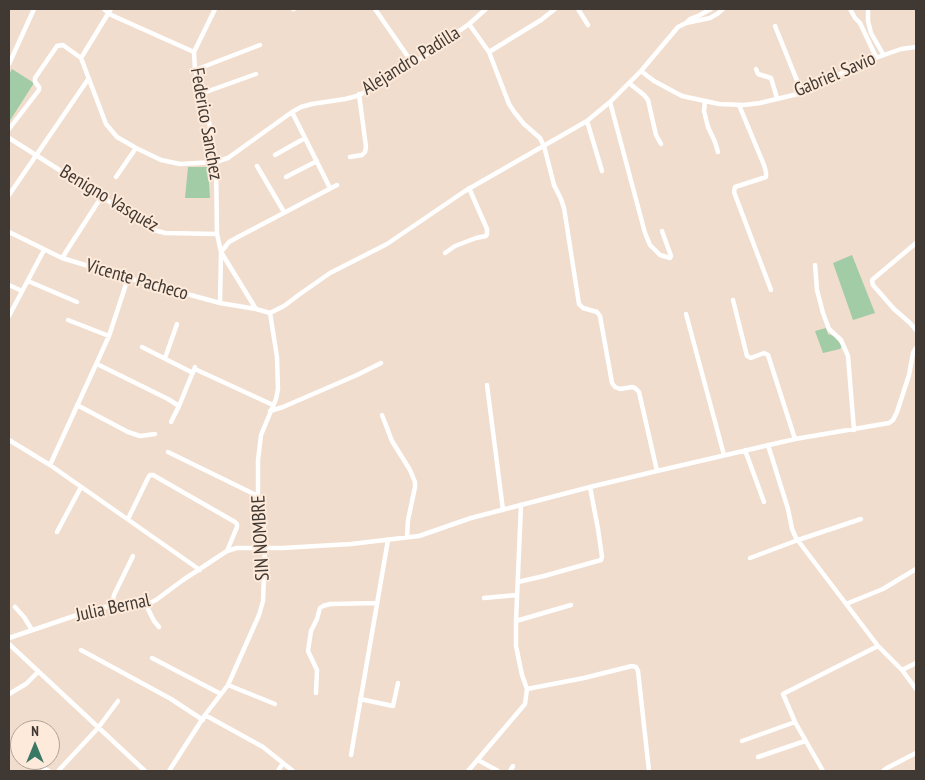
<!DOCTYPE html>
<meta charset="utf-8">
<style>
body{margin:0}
#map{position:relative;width:925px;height:780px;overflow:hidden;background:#f0ddcd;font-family:"PT Sans Narrow",sans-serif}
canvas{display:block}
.frame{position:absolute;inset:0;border:10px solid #403832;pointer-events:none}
.north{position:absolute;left:10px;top:720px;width:50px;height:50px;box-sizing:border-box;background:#fdeada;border:1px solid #b1a397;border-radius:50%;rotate:0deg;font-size:14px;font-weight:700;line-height:20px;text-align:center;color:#403832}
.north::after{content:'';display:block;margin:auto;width:18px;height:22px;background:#3a7866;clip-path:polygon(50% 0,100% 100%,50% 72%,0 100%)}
</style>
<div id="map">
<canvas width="925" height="780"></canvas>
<div class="frame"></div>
<div class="north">N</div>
</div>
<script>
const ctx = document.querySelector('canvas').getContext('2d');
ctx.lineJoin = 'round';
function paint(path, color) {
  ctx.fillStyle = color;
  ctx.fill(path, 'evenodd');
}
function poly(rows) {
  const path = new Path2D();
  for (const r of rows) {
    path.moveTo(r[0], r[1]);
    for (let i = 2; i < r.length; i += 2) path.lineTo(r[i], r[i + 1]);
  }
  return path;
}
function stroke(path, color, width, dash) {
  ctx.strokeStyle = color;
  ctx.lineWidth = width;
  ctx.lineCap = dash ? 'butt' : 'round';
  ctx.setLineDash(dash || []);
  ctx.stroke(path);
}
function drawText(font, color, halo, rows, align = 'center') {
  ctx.font = font + ' "PT Sans Narrow",sans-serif';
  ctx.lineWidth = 4;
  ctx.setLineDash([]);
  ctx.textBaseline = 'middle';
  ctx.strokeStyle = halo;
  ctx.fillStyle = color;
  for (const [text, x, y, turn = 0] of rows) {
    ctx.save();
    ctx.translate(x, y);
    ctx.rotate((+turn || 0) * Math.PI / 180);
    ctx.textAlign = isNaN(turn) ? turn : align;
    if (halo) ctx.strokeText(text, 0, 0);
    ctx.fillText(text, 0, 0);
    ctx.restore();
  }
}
const green = poly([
 [12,69,34,83,9,122,9,74],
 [188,167,208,167,210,198,185,198],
 [852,255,875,313,853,320,833,263],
 [826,328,828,334,834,336,842,346,840,349,823,353,815,331]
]);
const street = poly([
 [104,9,109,14,194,52],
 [111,9,81,58,106,124,117,137,136,148,161,160,180,164,216,162,228,158,292,112,301,107,312,104,345,99,357,96,371,89,390,79,413,64,469,24,486,9],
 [215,9,194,52,195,70,205,99,216,162,217,234,221,252,220,303],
 [293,9,294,9],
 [375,9,413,64],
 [578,9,588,25],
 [850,9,855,18,860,23,876,57],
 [868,9,868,21,871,33,883,54],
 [687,22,690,19,700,15,711,9],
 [469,24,489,52,509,104,515,113,524,124,540,138,544,146,554,185,561,199,564,208,579,304,583,308,597,312,600,316,612,383,615,387,620,389,632,387,635,388,639,392,657,471],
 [775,26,802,93],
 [489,52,541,20,555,9],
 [9,64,34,9],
 [756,69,758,74,771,78,777,98],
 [195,70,260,45],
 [641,71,654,81,682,96,719,104,744,105,760,103,802,93,828,82,853,66,901,49,916,47],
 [629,83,644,95,648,100,656,135,661,144],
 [203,93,256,74],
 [705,101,704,111,708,127,715,142,718,152],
 [610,102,645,233,650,245,660,255,670,258,671,256,662,231],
 [739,105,764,165,766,172,766,177,735,187,734,192,771,290],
 [292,112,330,188],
 [587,121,602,171],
 [9,129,39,90,39,87,35,82,35,78,57,46,63,45,81,58],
 [9,138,154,230,165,233,217,234],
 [275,155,305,138],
 [350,157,362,155,365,152,366,147,359,94],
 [257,166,284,212],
 [116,177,136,148],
 [286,177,317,161],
 [9,195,89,78],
 [9,232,62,258,128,278,220,303,256,309,270,313],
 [916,243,872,280,873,285,894,309,910,323,916,330],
 [445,253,455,246,476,238,486,236,487,234,487,229,469,188],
 [62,258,102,196],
 [815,265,817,290,823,313,829,329,841,340,848,356,854,430],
 [28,281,77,302],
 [9,285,22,291],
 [733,300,747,356,751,358,764,353,768,355,795,439],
 [256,309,221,252,229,242,238,237,337,185],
 [270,313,284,306,300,294,330,273,387,244,465,191,587,121,610,102,641,71,678,27,686,23,710,18,717,14,723,9],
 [686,314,724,455],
 [9,316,44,250],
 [68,320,109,336],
 [142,347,193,373],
 [165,358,177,324],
 [97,364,168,399,179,406,171,422],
 [197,370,273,405],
 [487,385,503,510],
 [77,405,128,432,140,436,155,434],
 [179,406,195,367],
 [270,411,283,407,357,375,381,363],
 [382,415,392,441,410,470,415,482,415,487,408,520,407,537],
 [9,440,50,465,200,570],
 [768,445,788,509,792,529,796,538,878,646,902,670,916,689],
 [745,450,764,502],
 [168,452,258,496],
 [50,465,109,336,128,278],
 [521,505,516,621,516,646,522,675,527,689],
 [128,519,148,478,150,475,153,475,235,522,237,524,237,527,227,551],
 [57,532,81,487],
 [750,558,798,540,861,519],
 [518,582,544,576,601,560,602,557,598,529,590,487],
 [484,598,517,595],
 [846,604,883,589,916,569],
 [146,605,154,621,159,627],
 [112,606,114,595,133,556],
 [15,607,24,617,32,630],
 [516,621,571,605],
 [9,638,86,612,104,607,146,605,156,600,183,580,227,551,237,548,282,548,351,544,419,536,471,518,590,487,657,471,795,439,889,423,893,420,897,412,909,375,913,353,916,348],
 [9,644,145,771],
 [81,650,171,699,203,720],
 [152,658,221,694],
 [902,670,916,663],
 [228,685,275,704],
 [316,693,317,670,308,651,311,631,317,619,320,608,323,606,330,604,377,603],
 [9,694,26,684,38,672],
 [360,699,393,706,398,683],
 [205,715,263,747,293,771],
 [742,741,795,722],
 [351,755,388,540],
 [758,757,805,741],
 [478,760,498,771],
 [43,768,49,771],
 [59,770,98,728,118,701],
 [169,771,205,715,228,685,259,615,263,601,265,548,263,515,258,496,258,460,261,435,276,399,278,389,277,357,270,313],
 [278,771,283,763],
 [468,771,525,704,527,689,584,678,632,666,636,667,638,671,649,771],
 [510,771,513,766],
 [823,771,795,722,783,694,878,646],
 [883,771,887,768,916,753]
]);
const streetNames = [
 ["Alejandro Padilla",411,61,-32],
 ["Gabriel Savio",835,75,-23],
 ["Federico Sanchez",206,124,80],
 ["Benigno Vasquéz",109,199,31],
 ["Vicente Pacheco",137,280,16],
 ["SIN NOMBRE",261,538,-93],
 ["Julia Bernal",113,608,-12]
];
paint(green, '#a1cca6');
stroke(street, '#fff', 4.5);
drawText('19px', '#403832', '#fdeada', streetNames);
</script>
